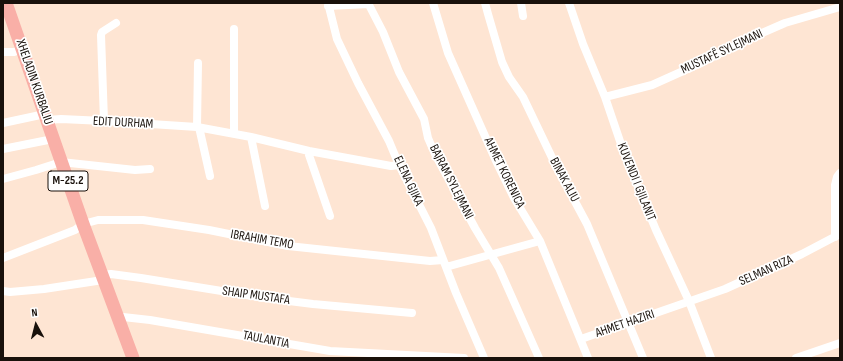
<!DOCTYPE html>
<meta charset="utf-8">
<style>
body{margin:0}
#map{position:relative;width:843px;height:361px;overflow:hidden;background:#fee5d3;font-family:"Sofia Sans Condensed",sans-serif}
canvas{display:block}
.frame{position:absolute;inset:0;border:4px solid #19110b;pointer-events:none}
.north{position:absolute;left:16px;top:305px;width:40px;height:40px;-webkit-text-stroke:3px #fff;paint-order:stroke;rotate:353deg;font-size:11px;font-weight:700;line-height:16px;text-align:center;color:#19110b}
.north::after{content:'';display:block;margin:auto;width:14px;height:18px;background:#19110b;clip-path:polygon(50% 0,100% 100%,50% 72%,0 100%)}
</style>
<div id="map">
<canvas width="843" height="361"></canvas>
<div class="frame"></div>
<div class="north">N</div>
</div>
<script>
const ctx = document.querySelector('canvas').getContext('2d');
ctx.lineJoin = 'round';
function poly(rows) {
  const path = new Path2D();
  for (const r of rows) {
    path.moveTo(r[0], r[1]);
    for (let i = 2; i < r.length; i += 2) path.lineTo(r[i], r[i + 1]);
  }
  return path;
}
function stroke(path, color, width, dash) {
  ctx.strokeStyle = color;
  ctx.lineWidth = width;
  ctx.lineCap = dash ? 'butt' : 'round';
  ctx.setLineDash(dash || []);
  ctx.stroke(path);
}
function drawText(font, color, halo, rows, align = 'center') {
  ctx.font = font + ' "Sofia Sans Condensed",sans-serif';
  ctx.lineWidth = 3.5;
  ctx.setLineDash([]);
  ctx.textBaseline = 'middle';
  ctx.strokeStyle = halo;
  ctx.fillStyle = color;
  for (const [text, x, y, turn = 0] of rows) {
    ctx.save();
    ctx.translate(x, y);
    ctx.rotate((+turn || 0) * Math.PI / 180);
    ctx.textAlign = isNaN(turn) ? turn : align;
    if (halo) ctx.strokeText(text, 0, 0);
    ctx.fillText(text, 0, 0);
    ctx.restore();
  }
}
const street = poly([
 [328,3,337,39,358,83,389,141,399,165,431,228,456,293,484,358],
 [368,3,383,32,399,72,424,119,428,138,435,154,475,228,499,268,539,358],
 [433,3,448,53,497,163,514,198,540,241,588,358],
 [485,3,488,14,502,62,509,77,523,97,557,168,587,224,643,358],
 [521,3,523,16],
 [569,3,583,44,605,97,624,153,656,230,689,301,711,358],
 [328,6,369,4],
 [3,52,14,52,22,49],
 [605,97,652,85,701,63,746,40,785,23,840,7],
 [47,120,61,119,104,121,197,127,251,137,309,151,391,166,399,165],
 [104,121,101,35,102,32,116,23],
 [3,123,45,114],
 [197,127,198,63],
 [199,127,210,176],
 [234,133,234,29],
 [251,137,265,206],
 [3,149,53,139],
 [309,151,309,155,330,216],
 [3,179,36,170,61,162,135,170,150,169],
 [835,237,835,185,837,177,840,173],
 [3,258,75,230,83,224,98,220,143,220,209,230,288,246,430,261,443,260],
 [446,267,540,241],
 [101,275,111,274,141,278,265,298,313,304,412,313],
 [3,291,10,292,44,289,103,280],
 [117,318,123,317,150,320,330,351,464,358],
 [581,339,725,289,802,254,840,234],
 [796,358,840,343]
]);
const primary = poly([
 [6,3,83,224,133,358]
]);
const shields = [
 [68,181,40]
];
const shieldNames = [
 ["M-25.2",68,181]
];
const streetNames = [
 ["MUSTAFË SYLEJMANI",722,52,-25],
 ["XHELADIN KURBALIU",34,82,71],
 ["EDIT DURHAM",123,123,3],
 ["AHMET KORENICA",504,173,64],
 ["BINAK ALIU",564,180,62],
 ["ELENA GJIKA",408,181,65],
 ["BAJRAM SYLEJMANI",451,182,63],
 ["KUVENDI I GJILANIT",636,182,68],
 ["IBRAHIM TEMO",262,240,10],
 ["SELMAN RIZA",766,271,-24],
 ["SHAIP MUSTAFA",256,296,8],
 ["AHMET HAZIRI",625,324,-19],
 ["TAULANTIA",266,340,11]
];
stroke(street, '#fff', 8);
stroke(primary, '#f9afa7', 13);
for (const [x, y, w] of shields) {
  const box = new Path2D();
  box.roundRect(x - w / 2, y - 10, w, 20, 3);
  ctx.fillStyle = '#fff';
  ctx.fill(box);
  stroke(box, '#19110b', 1);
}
drawText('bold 12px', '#19110b', null, shieldNames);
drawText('13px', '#19110b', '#fff', streetNames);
</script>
